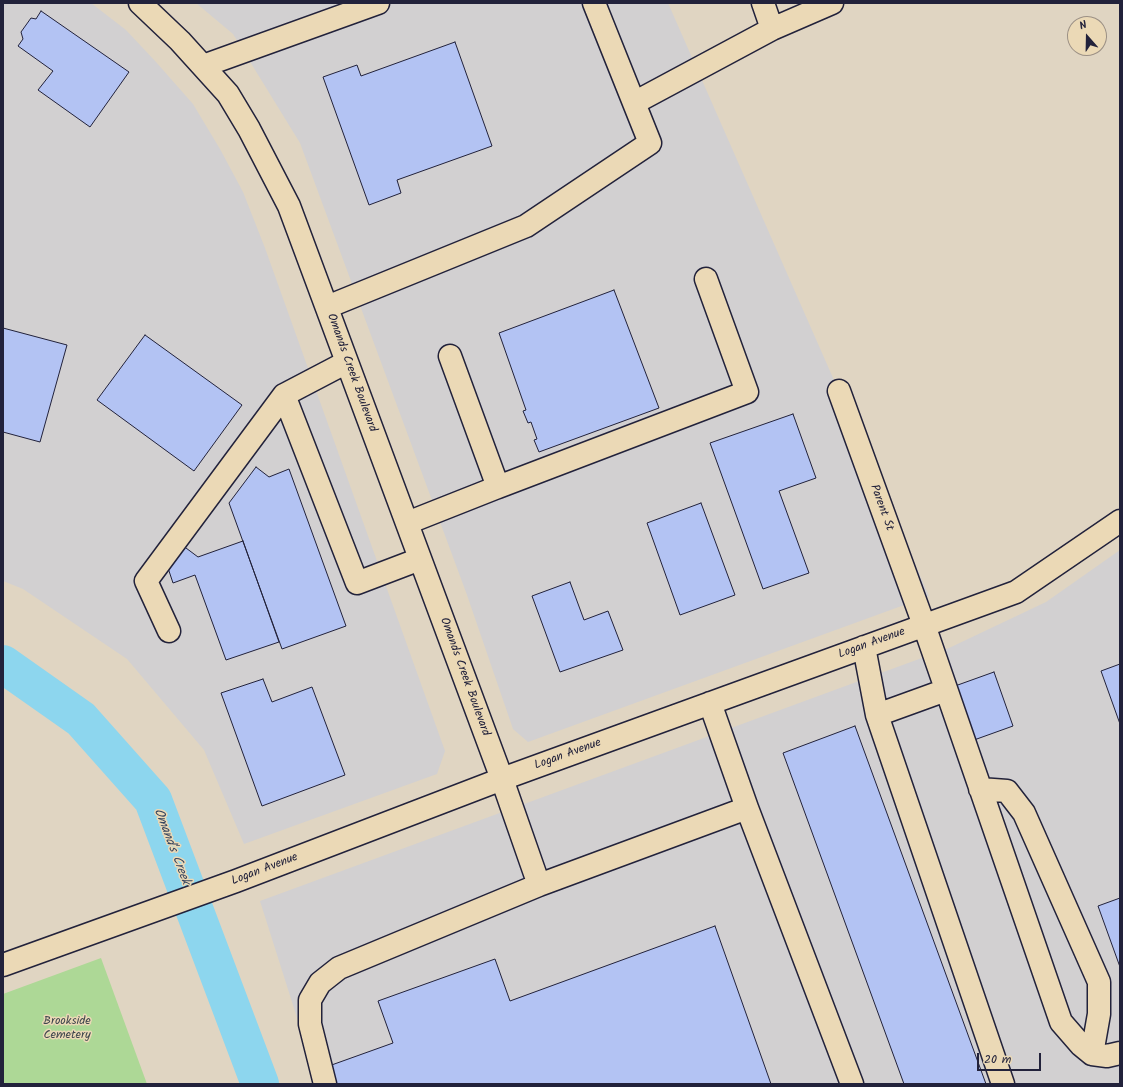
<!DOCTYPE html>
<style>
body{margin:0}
#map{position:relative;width:1123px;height:1087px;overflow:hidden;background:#e0d5c2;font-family:Kalam,sans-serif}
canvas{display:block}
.frame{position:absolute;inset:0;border:4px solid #22223b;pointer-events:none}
.north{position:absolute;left:1067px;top:16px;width:40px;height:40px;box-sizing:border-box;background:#ebd9b6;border:1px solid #9b9085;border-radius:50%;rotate:340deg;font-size:11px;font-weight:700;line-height:16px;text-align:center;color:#22223b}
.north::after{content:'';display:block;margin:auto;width:14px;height:18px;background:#22223b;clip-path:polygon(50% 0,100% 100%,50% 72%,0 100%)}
.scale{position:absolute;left:977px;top:1053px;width:64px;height:18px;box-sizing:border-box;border:2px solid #22223b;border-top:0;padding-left:5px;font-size:12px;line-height:14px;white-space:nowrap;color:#22223b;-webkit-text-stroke:3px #ebd9b6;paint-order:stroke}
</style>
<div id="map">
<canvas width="1123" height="1087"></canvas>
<div class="frame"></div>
<div class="north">N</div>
<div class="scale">20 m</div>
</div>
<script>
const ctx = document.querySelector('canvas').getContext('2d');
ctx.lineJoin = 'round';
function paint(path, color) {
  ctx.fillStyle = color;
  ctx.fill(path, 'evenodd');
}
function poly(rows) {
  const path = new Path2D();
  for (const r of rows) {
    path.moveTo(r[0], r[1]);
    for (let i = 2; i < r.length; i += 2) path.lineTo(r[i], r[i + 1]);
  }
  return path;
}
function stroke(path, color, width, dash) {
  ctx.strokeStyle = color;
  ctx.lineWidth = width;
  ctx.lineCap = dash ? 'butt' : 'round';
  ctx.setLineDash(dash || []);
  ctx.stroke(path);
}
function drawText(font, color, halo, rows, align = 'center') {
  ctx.font = font + ' Kalam,sans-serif';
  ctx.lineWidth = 3;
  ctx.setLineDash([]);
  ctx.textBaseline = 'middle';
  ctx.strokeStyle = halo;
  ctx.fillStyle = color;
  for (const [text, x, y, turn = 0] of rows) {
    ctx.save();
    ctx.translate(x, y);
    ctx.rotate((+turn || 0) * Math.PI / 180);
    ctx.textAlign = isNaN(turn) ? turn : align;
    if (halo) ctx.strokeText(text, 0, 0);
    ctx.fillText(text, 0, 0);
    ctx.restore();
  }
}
const built = poly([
 [3,3,91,3,126,30,156,62,193,104,220,149,243,192,265,248,445,751,437,774,244,844,204,750,127,659,23,589,3,581],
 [196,3,668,3,929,596,528,742,513,729,467,595,300,143,233,34],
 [1120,550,1120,1084,318,1084,260,901,949,648,1046,602]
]);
const green = poly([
 [101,958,147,1084,3,1084,3,994]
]);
const river = poly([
 [3,664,81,719,153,800,260,1084]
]);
const building = poly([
 [41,11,129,72,90,127,38,90,53,71,18,46,23,39,21,32,31,18,36,19,41,11],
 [455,42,492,146,397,180,401,193,369,205,323,77,357,65,361,76,455,42],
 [614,290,659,408,539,452,534,440,537,439,531,422,528,423,523,411,526,410,499,333,614,290],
 [3,328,67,345,40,442,3,432,3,328],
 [145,335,242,405,194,471,97,400,145,335],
 [793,414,816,478,779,491,809,573,763,589,710,443,793,414],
 [256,467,269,477,289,469,346,626,282,649,229,503,256,467],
 [701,503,735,595,680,615,647,523,701,503],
 [243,541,279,642,226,660,195,575,173,583,167,565,182,545,198,557,243,541],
 [570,582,584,620,608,611,623,650,560,672,532,596,570,582],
 [1120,664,1120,724,1101,671,1120,664],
 [994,672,1013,726,974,740,955,686,994,672],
 [263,679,272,702,312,687,345,775,262,806,221,693,263,679],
 [855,726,986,1084,904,1084,783,753,855,726],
 [1120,898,1120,967,1098,906,1120,898],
 [715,926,771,1084,332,1084,326,1067,393,1043,378,1001,495,959,510,1001,715,926]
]);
const minor = poly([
 [140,3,180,41,228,94,249,129,289,206,502,779,539,885,747,808,710,703],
 [772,29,832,3],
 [203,66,378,3],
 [634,103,772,29,763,3],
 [327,307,526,226,650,143,594,3],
 [839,391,924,625,1061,1022,1081,1045,1092,1054,1107,1056,1120,1053],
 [284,395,347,362],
 [498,487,747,392,706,279],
 [407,523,498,487,450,356],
 [169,631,146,581,284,395,357,583,420,559],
 [864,647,877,715,1003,1084],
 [877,715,946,690],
 [980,789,1007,791,1024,813,1099,982,1099,1014,1092,1054],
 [747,808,852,1084],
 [3,965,236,881,502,779,1016,592,1120,521],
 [325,1084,310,1024,310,1000,320,983,339,968,539,885]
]);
const streetNames = [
 ["Omands Creek Boulevard",351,373,70],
 ["Parent St",881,508,70],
 ["Logan Avenue",872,644,-20],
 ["Omands Creek Boulevard",464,677,70],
 ["Logan Avenue",568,755,-20],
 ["Logan Avenue",265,870,-21]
];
const parkNames = [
 ["Brookside",67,1022],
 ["Cemetery",67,1036]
];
const waterNames = [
 ["Omand's Creek",171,847,69]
];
paint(built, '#d2d0d1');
paint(green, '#add896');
stroke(river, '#8dd6ee', 38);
paint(building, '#b3c3f3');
stroke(building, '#22223b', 1);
stroke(minor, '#22223b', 25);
stroke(minor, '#ebd9b6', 22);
drawText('12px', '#22223b', '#ebd9b6', streetNames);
drawText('12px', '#3e464d', '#ebd9b6', parkNames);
drawText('italic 13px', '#37465f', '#ebd9b6', waterNames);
</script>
